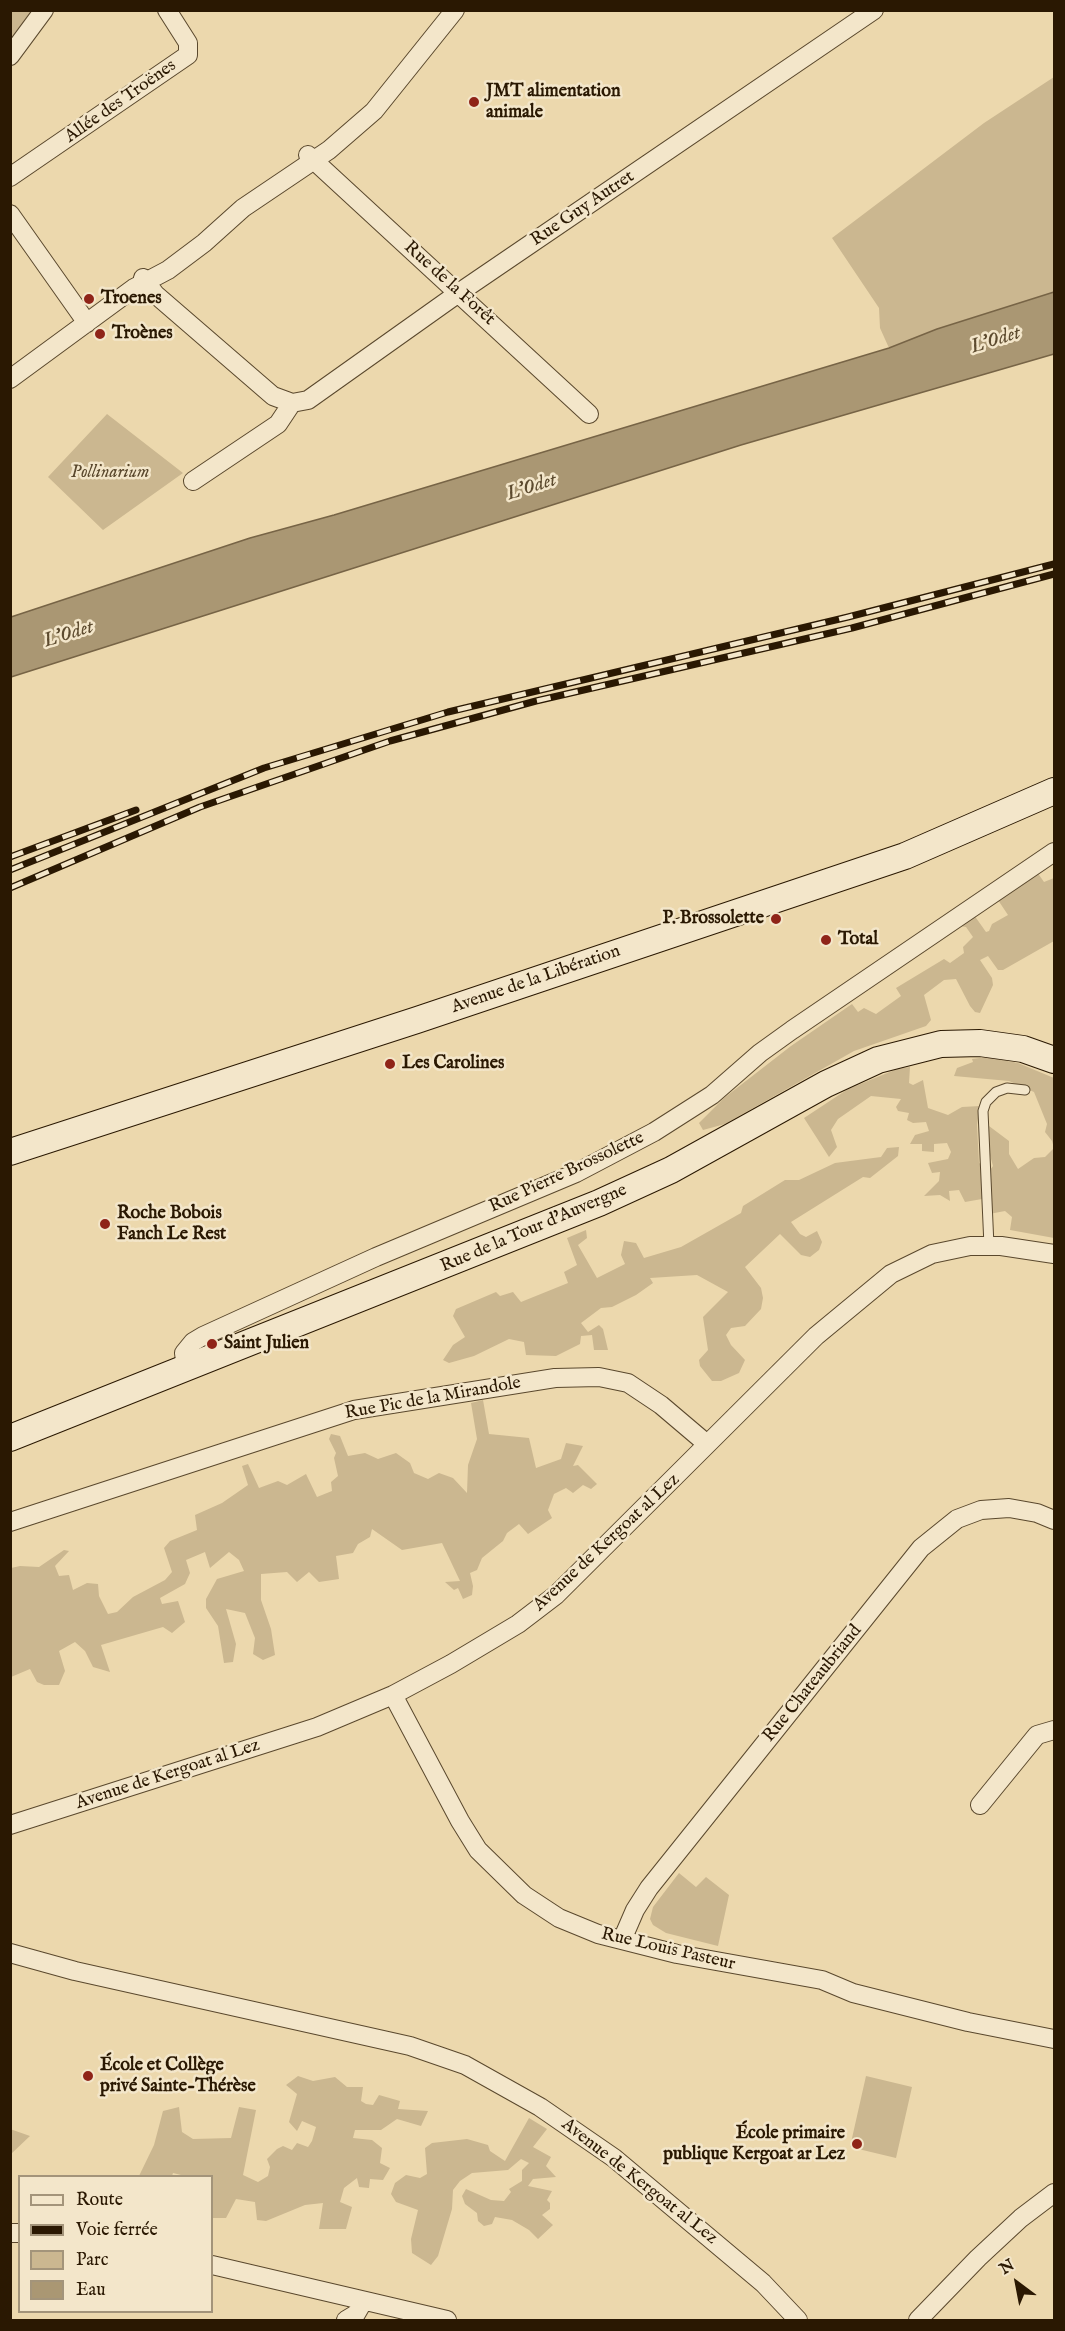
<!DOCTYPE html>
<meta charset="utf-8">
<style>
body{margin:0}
#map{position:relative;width:1065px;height:2331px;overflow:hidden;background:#ecd8ad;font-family:"IM FELL English",serif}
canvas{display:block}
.frame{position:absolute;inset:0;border:12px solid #2a1802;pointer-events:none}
.legend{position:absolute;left:18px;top:2175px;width:195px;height:138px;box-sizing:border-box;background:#f3e6ca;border:2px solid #a3947a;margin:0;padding:8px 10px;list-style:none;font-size:18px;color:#2a1802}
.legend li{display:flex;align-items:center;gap:12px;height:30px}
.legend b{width:30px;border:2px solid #a3947a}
.north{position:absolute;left:987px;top:2253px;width:60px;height:60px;-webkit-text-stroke:4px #f3e6ca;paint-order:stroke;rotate:328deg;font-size:16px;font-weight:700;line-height:24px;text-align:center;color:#2a1802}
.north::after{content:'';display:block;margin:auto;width:21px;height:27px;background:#2a1802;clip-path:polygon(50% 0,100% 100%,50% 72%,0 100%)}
</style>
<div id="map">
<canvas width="1065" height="2331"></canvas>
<div class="frame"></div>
<ul class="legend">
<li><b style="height:8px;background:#f3e6ca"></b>Route</li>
<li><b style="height:8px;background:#2a1802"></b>Voie ferrée</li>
<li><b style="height:16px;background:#cbb790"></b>Parc</li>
<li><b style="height:16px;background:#aa9773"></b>Eau</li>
</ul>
<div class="north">N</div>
</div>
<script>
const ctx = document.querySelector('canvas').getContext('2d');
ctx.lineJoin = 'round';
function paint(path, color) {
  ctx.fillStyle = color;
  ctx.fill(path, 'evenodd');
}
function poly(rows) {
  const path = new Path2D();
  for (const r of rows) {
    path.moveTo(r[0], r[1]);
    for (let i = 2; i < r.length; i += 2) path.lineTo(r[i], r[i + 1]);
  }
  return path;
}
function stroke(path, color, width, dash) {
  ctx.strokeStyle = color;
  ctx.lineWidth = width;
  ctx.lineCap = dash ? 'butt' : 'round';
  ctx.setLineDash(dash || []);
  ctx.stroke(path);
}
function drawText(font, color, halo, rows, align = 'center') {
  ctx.font = font + ' "IM FELL English",serif';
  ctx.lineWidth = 5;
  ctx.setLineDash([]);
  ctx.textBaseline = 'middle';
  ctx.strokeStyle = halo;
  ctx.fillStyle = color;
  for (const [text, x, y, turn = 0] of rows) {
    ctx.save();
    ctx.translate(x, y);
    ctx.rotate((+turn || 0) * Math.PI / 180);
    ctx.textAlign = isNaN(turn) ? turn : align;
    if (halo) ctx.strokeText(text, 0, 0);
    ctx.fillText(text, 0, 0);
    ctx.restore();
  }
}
const green = poly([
 [11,11,35,11,11,49],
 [1054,77,1054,292,937,329,889,348,880,328,879,308,832,238,984,123],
 [107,414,183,473,103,530,48,477],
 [1037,872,1044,882,1054,878,1054,941,1003,970,998,970,988,956,980,960,992,978,993,985,980,1013,975,1012,970,1006,956,979,944,980,924,995,931,1020,926,1026,854,1051,725,1124,703,1130,699,1123,724,1098,791,1046,852,1004,858,1012,864,1008,876,1014,901,996,896,988,944,959,950,963,964,953,963,947,973,937,966,927,960,926,974,915,986,932,989,931,992,924,1008,915,998,900],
 [987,1057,1018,1063,1054,1078,1054,1238,1010,1230,1012,1217,1005,1211,984,1215,982,1199,965,1202,959,1190,949,1191,950,1201,940,1195,924,1196,939,1181,940,1172,932,1173,928,1163,948,1159,951,1152,947,1143,934,1144,934,1152,922,1151,922,1144,910,1144,915,1135,929,1131,926,1122,913,1123,907,1120,909,1113,898,1111,896,1107,901,1099,871,1096,838,1119,831,1130,837,1147,829,1157,804,1118,848,1089,897,1069,910,1067,909,1083,913,1085,923,1080,928,1108,948,1115,962,1107,980,1106,977,1125,979,1163,990,1170,993,1166,985,1137,989,1126,1009,1141,1009,1154,1018,1169,1034,1158,1045,1157,1054,1148,1052,1141,1045,1132,1047,1124,1034,1092,1009,1081,954,1076,957,1068,973,1062,972,1059],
 [899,1147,898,1156,870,1178,863,1177,791,1222,800,1234,806,1237,817,1231,822,1242,819,1250,810,1257,801,1255,780,1234,745,1267,761,1288,763,1298,761,1309,745,1326,731,1328,726,1335,731,1345,745,1360,739,1373,721,1381,712,1381,700,1366,699,1360,708,1350,703,1317,728,1292,697,1275,650,1278,653,1283,636,1295,612,1307,601,1308,581,1323,588,1332,599,1325,603,1329,608,1350,594,1350,592,1335,581,1336,580,1344,556,1356,526,1355,524,1342,509,1339,474,1356,449,1363,443,1360,453,1345,465,1337,453,1316,456,1309,496,1292,500,1296,513,1292,521,1302,568,1283,564,1272,577,1265,567,1238,586,1230,587,1238,578,1245,597,1278,625,1264,621,1255,624,1241,636,1243,644,1258,681,1247,741,1213,743,1206,785,1180,799,1180,835,1163,881,1157,887,1148],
 [483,1400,489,1434,529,1438,536,1468,561,1459,566,1443,583,1446,573,1466,578,1465,597,1484,591,1489,583,1485,573,1493,566,1488,554,1494,548,1510,552,1518,528,1534,519,1524,507,1533,503,1541,482,1558,477,1570,470,1573,473,1586,472,1595,463,1599,458,1588,454,1590,445,1582,460,1581,442,1543,402,1550,372,1529,370,1537,358,1544,353,1553,336,1556,339,1579,319,1582,309,1572,297,1582,287,1572,261,1574,261,1600,271,1629,275,1655,263,1660,253,1654,255,1638,245,1613,226,1609,236,1644,233,1662,224,1663,218,1626,206,1608,206,1599,217,1579,244,1571,239,1560,229,1552,210,1568,205,1552,186,1560,190,1573,185,1584,160,1598,162,1604,178,1601,185,1622,172,1633,163,1627,101,1645,110,1672,93,1667,85,1651,75,1642,59,1651,65,1671,59,1685,44,1685,37,1682,30,1669,11,1677,11,1568,20,1566,39,1567,64,1550,69,1551,55,1566,59,1576,69,1575,73,1590,87,1583,98,1584,99,1596,108,1614,117,1612,133,1597,165,1580,172,1572,164,1548,170,1541,197,1530,195,1515,222,1503,248,1485,242,1466,248,1464,259,1488,278,1481,287,1485,306,1474,317,1497,332,1491,331,1482,338,1476,334,1458,336,1453,329,1439,331,1434,340,1436,348,1456,365,1453,378,1459,396,1453,410,1463,414,1473,428,1479,439,1473,453,1478,467,1493,468,1465,477,1439,471,1403],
 [679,1873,696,1887,706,1877,729,1895,718,1946,666,1933,653,1925,650,1919,653,1907],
 [298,2076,313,2081,335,2077,347,2087,363,2087,361,2101,366,2104,373,2105,379,2095,400,2101,398,2109,428,2111,421,2126,397,2119,381,2130,355,2130,353,2138,372,2140,382,2148,380,2163,390,2168,383,2180,370,2179,369,2188,359,2187,357,2178,344,2188,340,2202,352,2207,346,2229,319,2229,323,2203,305,2205,266,2221,257,2220,255,2202,236,2199,226,2218,213,2218,212,2176,185,2176,173,2173,172,2176,139,2176,154,2145,163,2111,179,2107,182,2132,193,2139,231,2138,239,2107,256,2110,243,2175,258,2182,268,2176,270,2167,267,2159,277,2149,283,2146,292,2150,297,2143,308,2147,312,2141,316,2127,302,2121,297,2131,289,2122,297,2094,286,2085],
 [866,2076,912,2087,896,2158,850,2147],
 [529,2118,547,2129,533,2147,551,2157,546,2166,556,2177,533,2179,528,2186,552,2191,547,2200,550,2203,550,2209,542,2215,553,2225,538,2239,529,2230,512,2220,495,2217,492,2224,484,2226,478,2221,477,2213,465,2204,462,2196,466,2189,491,2200,504,2201,511,2192,509,2189,522,2181,522,2170,529,2163,521,2159,508,2170,472,2173,460,2181,453,2190,452,2209,438,2256,431,2265,412,2253,411,2239,418,2210,396,2202,391,2194,395,2183,406,2175,420,2178,427,2174,425,2148,432,2143,467,2139,488,2145,490,2151,505,2161],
 [10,2129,30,2136,11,2154,10,2153]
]);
const water = poly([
 [1054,292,1054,354,741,445,11,677,11,617,250,538,334,515,889,348,937,329,1054,292]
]);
const lane = poly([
 [989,1246,983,1111,986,1102,996,1092,1007,1088,1025,1090]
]);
const street = poly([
 [10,56,44,10],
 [308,155,589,414],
 [10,177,188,55,188,43,167,10],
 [10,214,87,323],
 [143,278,155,294,273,396,292,403,308,400,460,292,874,10],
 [10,379,134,288,168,270,204,243,243,208,329,150,374,111,455,10],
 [193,481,278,424,292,403],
 [186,1368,184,1353,193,1342,203,1336,376,1257,576,1173,654,1132,712,1095,760,1053,792,1030,1054,852],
 [10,1522,354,1410,555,1378,599,1377,628,1383,661,1405,707,1444],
 [393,1695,460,1821,478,1850,524,1895,559,1918,598,1934,677,1954,822,1980,853,1993,968,2022,1054,2039],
 [980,1805,1037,1735,1054,1730],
 [10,1825,317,1727,393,1695,451,1664,518,1624,556,1595,816,1336,891,1274,932,1254,970,1246,1001,1246,1054,1254],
 [622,1940,635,1910,649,1888,921,1548,957,1519,981,1510,1009,1508,1037,1513,1054,1520],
 [10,1953,75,1971,410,2046,465,2065,540,2107,614,2158,763,2283,798,2320],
 [10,2233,20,2233],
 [212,2265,447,2320],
 [346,2320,356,2314,363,2302],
 [918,2320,978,2258,1021,2218,1054,2193]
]);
const secondary = poly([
 [10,1152,417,1020,905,856,1054,791],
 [10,1438,599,1203,671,1170,826,1084,878,1060,941,1044,980,1043,1023,1049,1054,1060]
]);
const rail = poly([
 [10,857,136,810],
 [10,870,264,768,448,712,848,617,1054,564],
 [10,888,200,807,390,741,536,701,852,628,1054,574]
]);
const markers = [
 [474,102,6,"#8f2418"],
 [89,299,6,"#8f2418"],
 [100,334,6,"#8f2418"],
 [776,919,6,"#8f2418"],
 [826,940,6,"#8f2418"],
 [390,1064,6,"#8f2418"],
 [105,1224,6,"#8f2418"],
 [212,1344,6,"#8f2418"],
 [88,2076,6,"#8f2418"],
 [857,2144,6,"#8f2418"]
];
const poiNames = [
 ["JMT alimentation",486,92],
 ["animale",486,113],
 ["Troenes",101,299],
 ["Troènes",112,334],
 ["P. Brossolette",764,919,"right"],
 ["Total",838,940],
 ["Les Carolines",402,1064],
 ["Roche Bobois",117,1214],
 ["Fanch Le Rest",117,1235],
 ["Saint Julien",224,1344],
 ["École et Collège",100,2066],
 ["privé Sainte-Thérèse",100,2087],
 ["École primaire",845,2134,"right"],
 ["publique Kergoat ar Lez",845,2155,"right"]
];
const streetNames = [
 ["Allée des Troënes",121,102,-35],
 ["Rue Guy Autret",583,209,-34],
 ["Rue de la Forêt",449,284,42],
 ["Avenue de la Libération",536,980,-19],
 ["Rue Pierre Brossolette",567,1173,-25],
 ["Rue de la Tour d'Auvergne",534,1229,-23],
 ["Rue Pic de la Mirandole",433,1399,-10],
 ["Avenue de Kergoat al Lez",607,1543,-43],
 ["Rue Chateaubriand",813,1684,-51],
 ["Avenue de Kergoat al Lez",168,1775,-18],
 ["Rue Louis Pasteur",668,1950,13],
 ["Avenue de Kergoat al Lez",639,2182,38]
];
const parkNames = [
 ["Pollinarium",110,473]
];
const waterNames = [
 ["L'Odet",996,341,-18],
 ["L'Odet",532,488,-18],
 ["L'Odet",69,635,-18]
];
paint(green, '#cbb790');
paint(water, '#aa9773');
stroke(water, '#776446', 1.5);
stroke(lane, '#5a482d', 11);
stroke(street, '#5a482d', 20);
stroke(secondary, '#2a1802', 28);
stroke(lane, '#f3e6ca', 9);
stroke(street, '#f3e6ca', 18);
stroke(secondary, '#f3e6ca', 26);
stroke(rail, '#2a1802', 7);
stroke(rail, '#f3e6ca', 4.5, [14]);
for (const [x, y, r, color] of markers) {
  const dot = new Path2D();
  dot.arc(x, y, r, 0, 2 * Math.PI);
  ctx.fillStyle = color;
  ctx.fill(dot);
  stroke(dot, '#f3e6ca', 2);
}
drawText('bold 18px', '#2a1802', '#f3e6ca', poiNames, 'left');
drawText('18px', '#2a1802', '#f3e6ca', streetNames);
drawText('italic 18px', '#5a482d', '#f3e6ca', parkNames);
drawText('italic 20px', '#5d4b2f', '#f3e6ca', waterNames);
</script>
